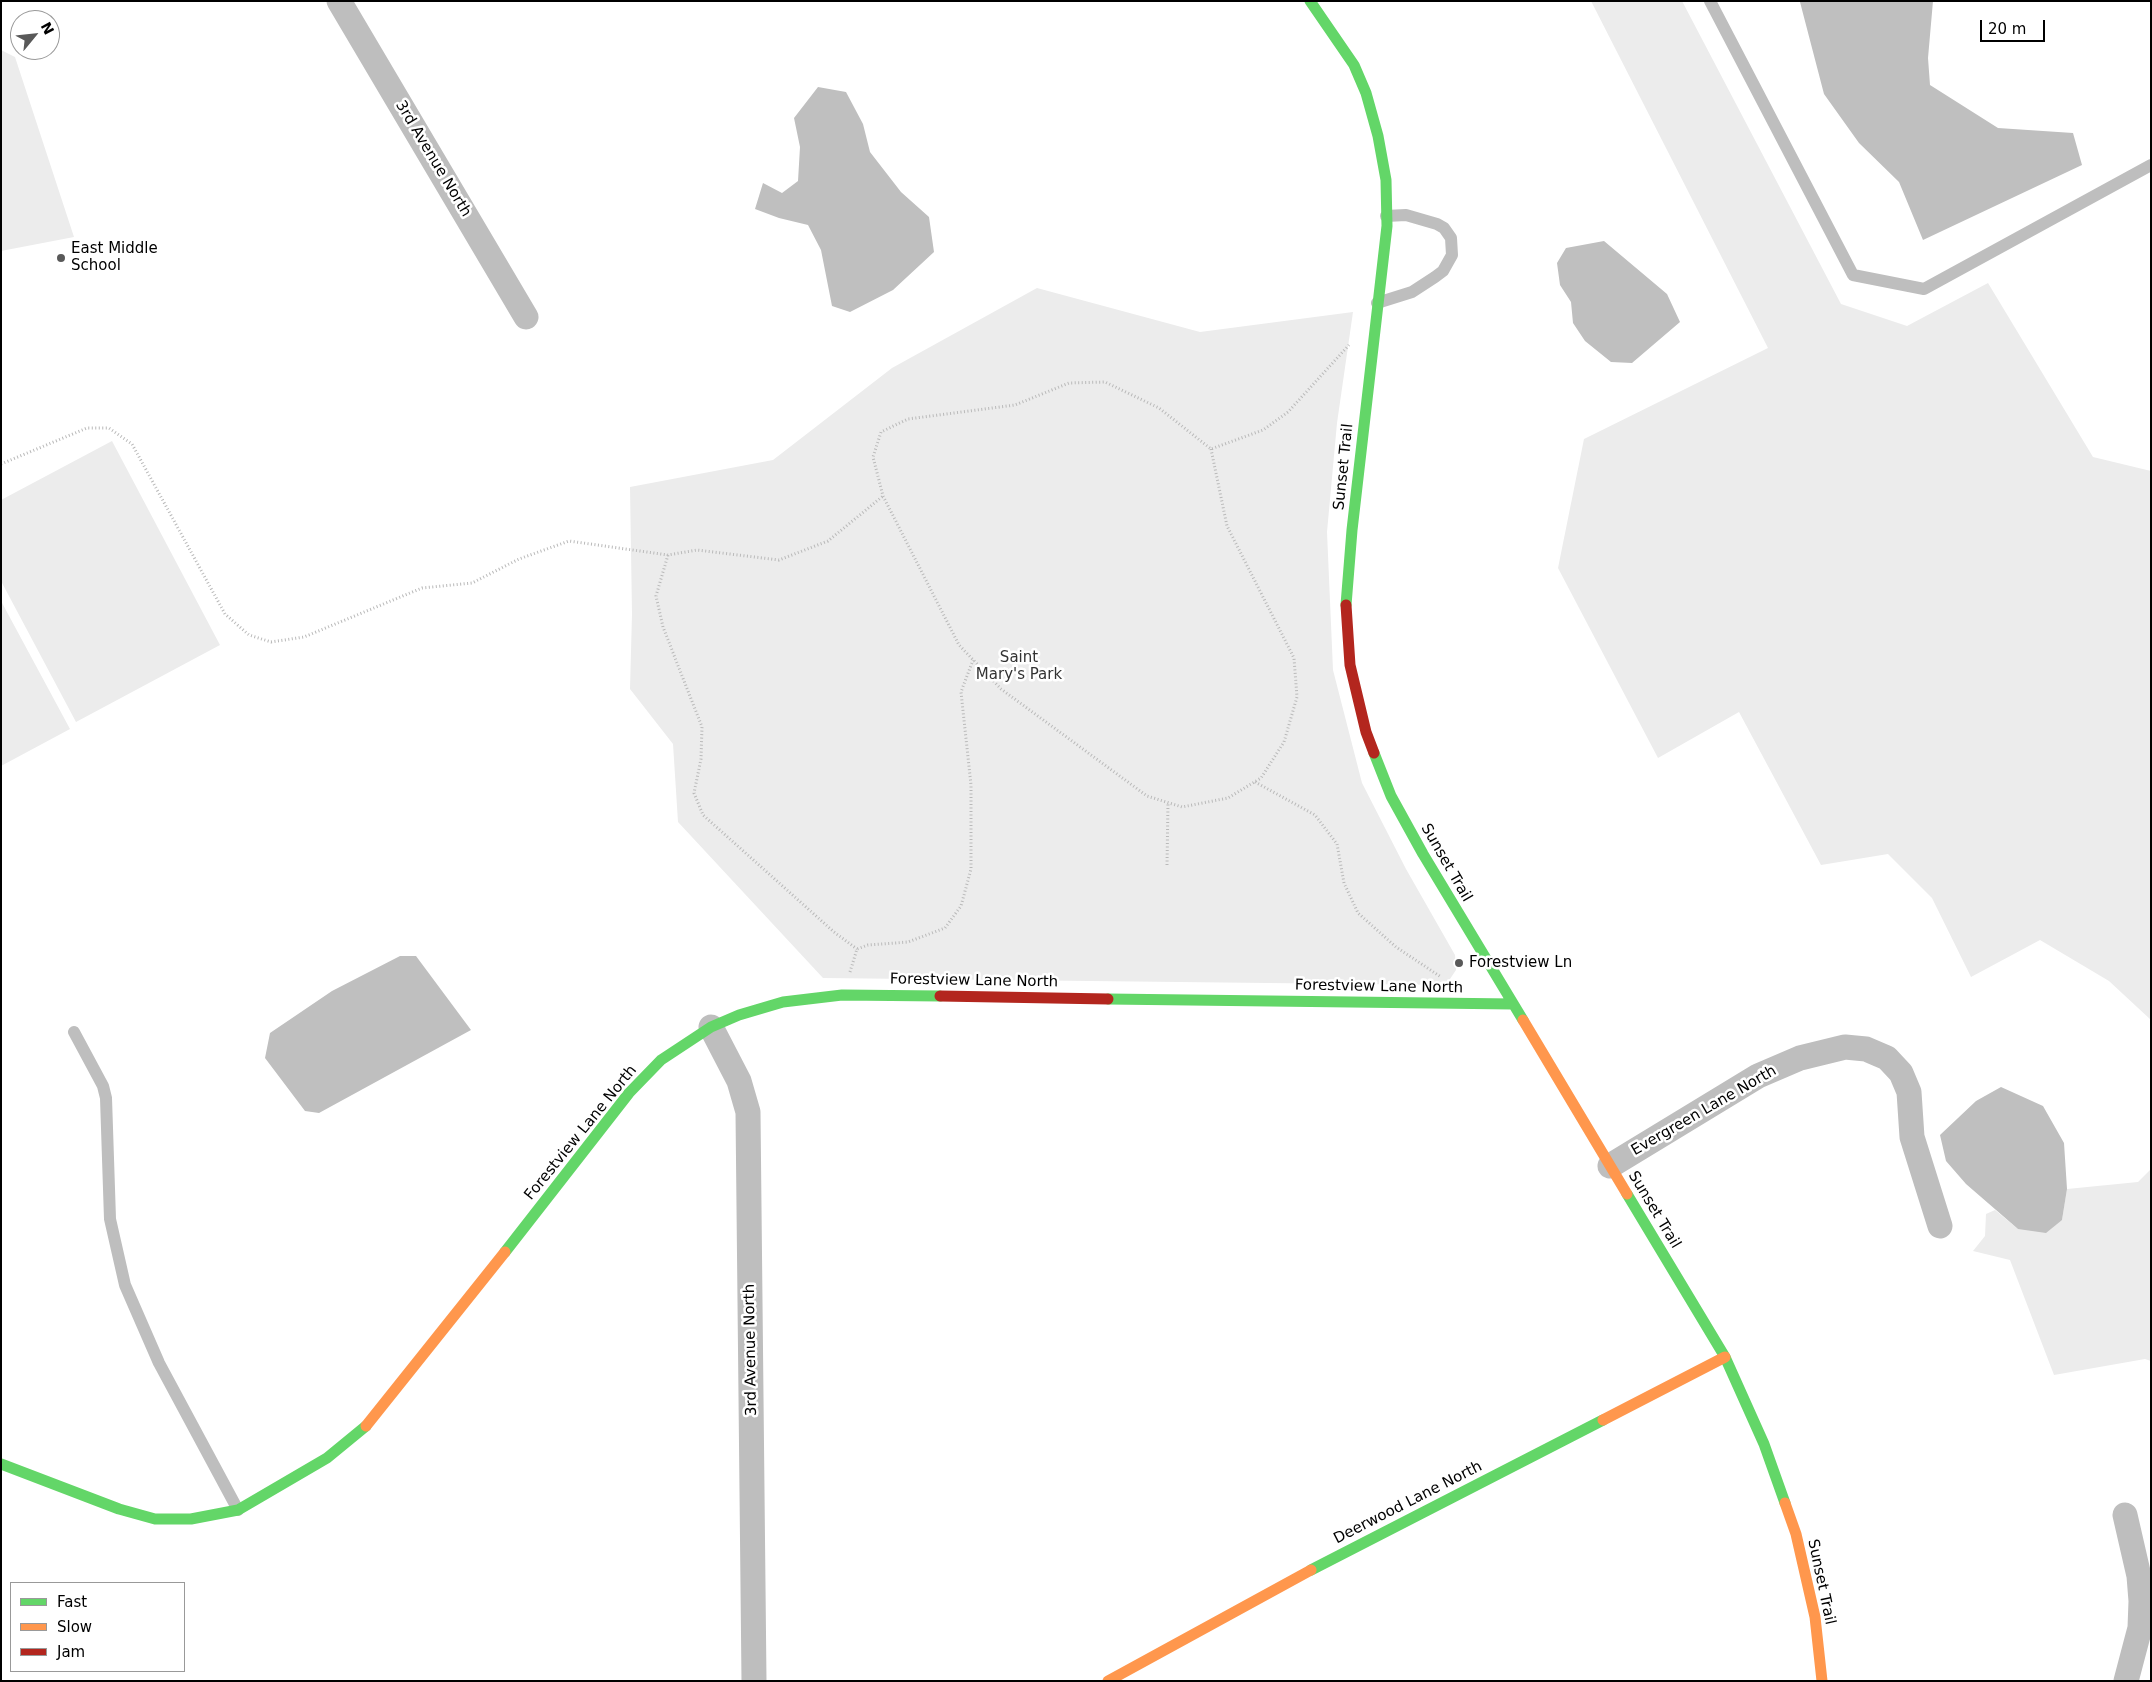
<!DOCTYPE html>
<style>
body{margin:0}
#map{position:relative;width:2152px;height:1682px;overflow:hidden;background:#fff;font-family:"DejaVu Sans",sans-serif}
canvas{display:block}
.frame{position:absolute;inset:0;border:2px solid #000;pointer-events:none}
.legend{position:absolute;left:10px;top:1582px;width:175px;height:90px;box-sizing:border-box;background:#fff;border:1px solid #999;margin:0;padding:6px 9px;list-style:none;font-size:15px;color:#000}
.legend li{display:flex;align-items:center;gap:10px;height:25px}
.legend b{width:25px;border:1px solid #999}
.north{position:absolute;left:10px;top:10px;width:50px;height:50px;box-sizing:border-box;background:#fff;border:1px solid #999;border-radius:50%;rotate:62deg;font-size:14px;font-weight:700;line-height:20px;text-align:center;color:#000}
.north::after{content:'';display:block;margin:auto;width:18px;height:22px;background:#595959;clip-path:polygon(50% 0,100% 100%,50% 72%,0 100%)}
.scale{position:absolute;left:1980px;top:20px;width:65px;height:22px;box-sizing:border-box;border:2px solid #000;border-top:0;padding-left:6px;font-size:15px;line-height:18px;white-space:nowrap;color:#000;-webkit-text-stroke:4px #fff;paint-order:stroke}
</style>
<div id="map">
<canvas width="2152" height="1682"></canvas>
<div class="frame"></div>
<ul class="legend">
<li><b style="height:6px;background:#63d668"></b>Fast</li>
<li><b style="height:6px;background:#ff974d"></b>Slow</li>
<li><b style="height:6px;background:#b3261e"></b>Jam</li>
</ul>
<div class="north">N</div>
<div class="scale">20 m</div>
</div>
<script>
const ctx = document.querySelector('canvas').getContext('2d');
ctx.lineJoin = 'round';
function paint(path, color) {
  ctx.fillStyle = color;
  ctx.fill(path, 'evenodd');
}
function poly(rows) {
  const path = new Path2D();
  for (const r of rows) {
    path.moveTo(r[0], r[1]);
    for (let i = 2; i < r.length; i += 2) path.lineTo(r[i], r[i + 1]);
  }
  return path;
}
function stroke(path, color, width, dash) {
  ctx.strokeStyle = color;
  ctx.lineWidth = width;
  ctx.lineCap = dash ? 'butt' : 'round';
  ctx.setLineDash(dash || []);
  ctx.stroke(path);
}
function drawText(font, color, halo, rows, align = 'center') {
  ctx.font = font + ' "DejaVu Sans",sans-serif';
  ctx.lineWidth = 5;
  ctx.setLineDash([]);
  ctx.textBaseline = 'middle';
  ctx.strokeStyle = halo;
  ctx.fillStyle = color;
  for (const [text, x, y, turn = 0] of rows) {
    ctx.save();
    ctx.translate(x, y);
    ctx.rotate((+turn || 0) * Math.PI / 180);
    ctx.textAlign = isNaN(turn) ? turn : align;
    if (halo) ctx.strokeText(text, 0, 0);
    ctx.fillText(text, 0, 0);
    ctx.restore();
  }
}
const green = poly([
 [1591,1,1682,1,1841,304,1907,326,1988,283,2093,457,2151,471,2151,1020,2109,981,2040,940,1971,977,1932,898,1888,854,1821,865,1739,712,1658,758,1558,568,1584,439,1768,348],
 [1,50,15,57,74,237,1,251],
 [1037,288,1200,332,1353,312,1337,423,1327,532,1333,670,1362,783,1406,869,1455,955,1456,970,1446,985,823,978,678,822,673,744,630,689,632,614,630,487,773,460,892,368],
 [112,441,220,645,76,722,1,581,1,500],
 [1,601,70,729,1,766],
 [2151,1169,2151,1361,2145,1359,2054,1375,2010,1260,1973,1251,1985,1236,1986,1214,1995,1210,2018,1229,2062,1220,2067,1189,2138,1182]
]);
const water = poly([
 [1933,1,1928,58,1930,85,1998,128,2073,133,2082,165,1923,240,1899,182,1859,143,1824,94,1800,2],
 [818,87,846,92,863,124,870,152,901,192,929,217,934,252,893,290,850,312,832,306,821,250,808,225,779,218,755,209,763,183,782,193,798,181,800,147,794,118],
 [1604,241,1667,294,1680,322,1632,363,1611,362,1585,341,1573,323,1571,302,1560,285,1557,263,1566,248],
 [400,956,416,956,471,1030,319,1113,305,1111,265,1058,270,1033,332,991],
 [2001,1087,2043,1106,2064,1143,2067,1189,2062,1220,2046,1233,2018,1229,1966,1184,1946,1161,1940,1135,1976,1101]
]);
const path = poly([
 [1211,449,1227,526,1294,658,1297,697,1284,742,1261,778,1228,798,1182,807,1147,796,1001,689,959,645,883,496,873,457,881,432,908,419,1015,405,1069,383,1105,382,1159,408,1211,449,1263,430,1288,412,1349,345],
 [1,464,87,428,109,428,132,444,225,614,249,635,271,642,304,637,422,588,472,583,519,559,569,541,668,555,697,550,779,560,828,541,883,496],
 [668,555,656,596,663,627,702,727,701,759,694,793,703,815,834,932,857,949],
 [1255,782,1315,815,1337,844,1344,883,1358,913,1396,947,1441,977],
 [1167,865,1168,803],
 [850,972,857,949,868,945,908,942,945,928,961,906,971,869,971,785,961,692,973,660]
]);
const lane = poly([
 [1710,1,1853,275,1924,289,2151,165],
 [1377,303,1412,292,1435,277,1443,271,1452,255,1451,238,1444,228,1437,224,1406,215,1386,216],
 [74,1032,103,1086,106,1098,110,1219,125,1285,159,1363,238,1510]
]);
const street = poly([
 [339,1,526,317],
 [711,1027,739,1081,748,1112,754,1681],
 [1610,1166,1758,1076,1800,1058,1845,1047,1866,1049,1887,1058,1901,1073,1909,1092,1912,1137,1940,1226],
 [2125,1515,2139,1576,2141,1601,2140,1628,2126,1681]
]);
const fast = poly([
 [1310,1,1354,65,1366,93,1378,136,1386,180,1387,226,1352,530,1346,605],
 [1374,753,1391,796,1423,854,1523,1020],
 [1108,999,1513,1004],
 [1627,1194,1725,1357,1764,1444,1785,1503],
 [505,1252,629,1093,661,1060,711,1027,739,1015,783,1002,842,995,940,996],
 [1,1464,119,1509,155,1519,191,1519,238,1510,327,1458,366,1426],
 [1311,1570,1603,1420]
]);
const slow = poly([
 [1523,1020,1627,1194],
 [1603,1420,1725,1357],
 [366,1426,505,1252],
 [1785,1503,1796,1534,1815,1617,1822,1681],
 [1108,1681,1311,1570]
]);
const jam = poly([
 [1346,605,1350,665,1366,732,1374,753],
 [940,996,1108,999]
]);
const markers = [
 [61,258,5,"#595959"],
 [1459,963,5,"#595959"]
];
const streetNames = [
 ["3rd Avenue North",433,159,59],
 ["Sunset Trail",1344,467,-84],
 ["Sunset Trail",1446,863,60],
 ["Forestview Lane North",974,981,1],
 ["Forestview Lane North",1379,987,1],
 ["Evergreen Lane North",1704,1111,-30],
 ["Forestview Lane North",581,1133,-51],
 ["Sunset Trail",1654,1210,59],
 ["3rd Avenue North",751,1350,-91],
 ["Deerwood Lane North",1408,1503,-27],
 ["Sunset Trail",1821,1582,78]
];
const poiNames = [
 ["East Middle",71,249],
 ["School",71,266],
 ["Forestview Ln",1469,963]
];
const parkNames = [
 ["Saint",1019,658],
 ["Mary's Park",1019,675]
];
paint(green, '#ececec');
paint(water, '#bfbfbf');
stroke(path, '#b9b9b9', 3, [1, 2.5]);
stroke(lane, '#bebebe', 12);
stroke(street, '#bebebe', 25);
stroke(fast, '#63d668', 11);
stroke(slow, '#ff974d', 11);
stroke(jam, '#b3261e', 11);
for (const [x, y, r, color] of markers) {
  const dot = new Path2D();
  dot.arc(x, y, r, 0, 2 * Math.PI);
  ctx.fillStyle = color;
  ctx.fill(dot);
  stroke(dot, '#fff', 2);
}
drawText('15px', '#000', '#fff', streetNames);
drawText('15px', '#000', '#fff', poiNames, 'left');
drawText('15px', '#333', '#fff', parkNames);
</script>
